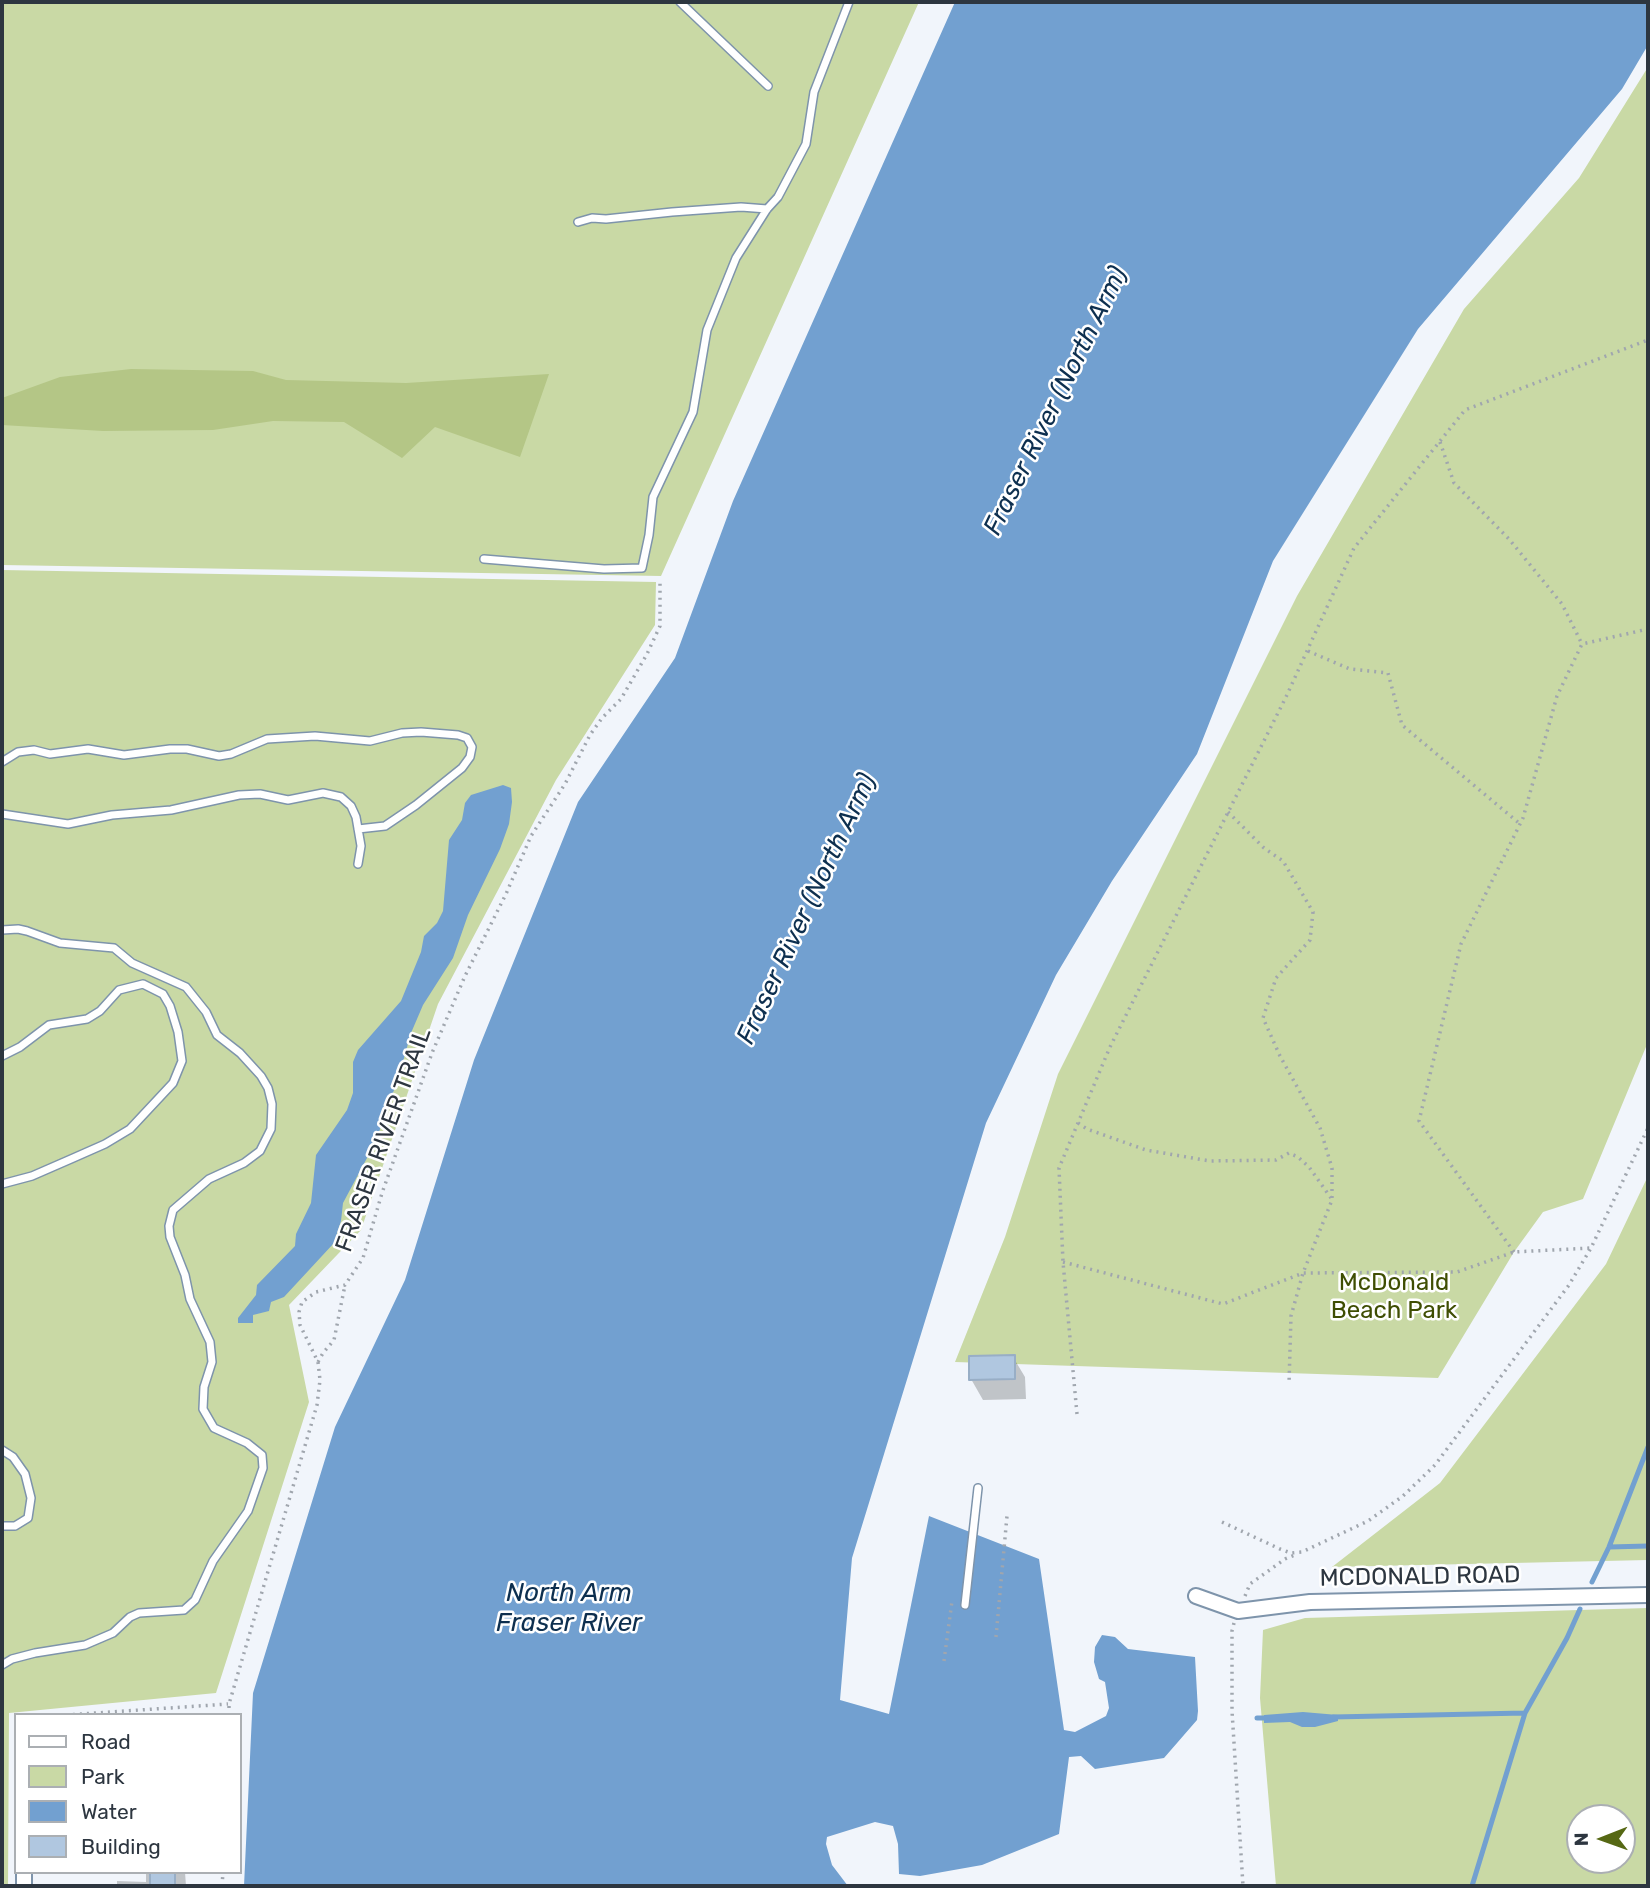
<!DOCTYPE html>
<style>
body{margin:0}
#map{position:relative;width:1650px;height:1888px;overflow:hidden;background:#f1f5fb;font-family:Rubik,sans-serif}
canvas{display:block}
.frame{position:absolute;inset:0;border:4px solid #2d3640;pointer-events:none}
.legend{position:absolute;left:14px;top:1713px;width:228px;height:161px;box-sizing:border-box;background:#fff;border:2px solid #abafb3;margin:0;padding:9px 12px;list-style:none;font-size:21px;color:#2d3640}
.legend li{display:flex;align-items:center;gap:14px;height:35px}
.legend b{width:35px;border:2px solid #abafb3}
.north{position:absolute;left:1566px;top:1804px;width:70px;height:70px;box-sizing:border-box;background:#fff;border:2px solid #abafb3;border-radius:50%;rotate:269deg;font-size:19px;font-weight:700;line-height:28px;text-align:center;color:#2d3640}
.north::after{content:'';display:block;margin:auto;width:24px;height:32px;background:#566814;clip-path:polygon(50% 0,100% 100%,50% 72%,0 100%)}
</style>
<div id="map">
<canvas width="1650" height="1888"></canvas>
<div class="frame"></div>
<ul class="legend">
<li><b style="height:9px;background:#fff"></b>Road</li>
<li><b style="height:19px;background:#c9d9a5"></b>Park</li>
<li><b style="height:19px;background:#72a0d0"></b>Water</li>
<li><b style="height:19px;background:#b0c7e0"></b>Building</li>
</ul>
<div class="north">N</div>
</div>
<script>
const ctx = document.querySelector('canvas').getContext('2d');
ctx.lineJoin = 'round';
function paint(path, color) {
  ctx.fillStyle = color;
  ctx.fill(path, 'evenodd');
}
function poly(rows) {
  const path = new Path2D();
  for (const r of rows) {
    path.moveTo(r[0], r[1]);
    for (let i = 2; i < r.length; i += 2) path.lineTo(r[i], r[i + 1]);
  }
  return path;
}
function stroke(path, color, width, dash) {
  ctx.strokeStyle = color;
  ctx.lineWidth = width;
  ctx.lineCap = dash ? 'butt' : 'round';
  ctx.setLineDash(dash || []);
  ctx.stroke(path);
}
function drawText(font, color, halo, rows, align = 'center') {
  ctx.font = font + ' Rubik,sans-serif';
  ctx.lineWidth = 5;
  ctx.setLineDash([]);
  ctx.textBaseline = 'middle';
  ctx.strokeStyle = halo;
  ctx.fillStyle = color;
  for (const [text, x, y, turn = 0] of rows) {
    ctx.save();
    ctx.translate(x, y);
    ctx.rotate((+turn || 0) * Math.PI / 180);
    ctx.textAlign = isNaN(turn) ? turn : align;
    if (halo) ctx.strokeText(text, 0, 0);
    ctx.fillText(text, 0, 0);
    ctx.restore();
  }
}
const green = poly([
 [2,2,919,2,661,576,2,565],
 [1648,67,1648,1042,1583,1199,1543,1212,1514,1252,1438,1378,955,1362,1005,1237,1058,1074,1297,596,1464,309,1579,178],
 [2,570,656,582,655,625,556,780,438,1004,361,1230,289,1305,309,1402,216,1693,9,1713,8,1886,2,1886],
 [1648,1176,1648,1560,1332,1567,1440,1483,1606,1264],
 [1648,1608,1648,1886,1276,1886,1260,1698,1263,1630,1305,1618],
 [1580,1818,1622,1818,1622,1860,1580,1860]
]);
const forest = poly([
 [131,369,253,371,286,380,406,383,549,374,520,457,435,427,402,458,344,422,273,421,213,430,103,431,2,425,2,398,60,377]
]);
const water = poly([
 [955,2,1648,2,1648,45,1622,89,1418,329,1273,561,1197,754,1112,881,1056,975,986,1123,852,1558,840,1700,889,1714,929,1516,1039,1559,1064,1730,1075,1732,1106,1716,1109,1708,1105,1682,1099,1679,1094,1662,1095,1647,1102,1635,1115,1637,1128,1649,1195,1657,1198,1711,1197,1720,1164,1758,1095,1769,1081,1756,1069,1757,1059,1834,982,1865,920,1876,899,1874,898,1844,893,1826,875,1822,827,1837,826,1844,832,1865,848,1886,244,1886,253,1693,335,1427,405,1280,474,1060,578,802,675,658,733,501],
 [503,785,511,788,512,802,509,824,500,849,468,915,453,958,423,1005,411,1033,399,1076,375,1143,343,1203,341,1221,334,1243,284,1297,271,1302,269,1311,253,1315,253,1323,238,1323,238,1318,256,1295,257,1285,295,1246,296,1234,311,1203,316,1155,347,1110,353,1093,353,1062,358,1050,401,1001,421,952,424,936,437,923,443,911,449,840,462,820,465,803,471,795],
 [1303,1712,1338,1715,1338,1721,1315,1727,1302,1727,1290,1722,1264,1723,1264,1715]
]);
const shadow = poly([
 [1013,1357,1025,1377,1026,1399,983,1400,971,1379],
 [146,1872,185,1872,186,1886,81,1886,117,1885,117,1881,146,1882]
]);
const stream = poly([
 [1609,1547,1648,1546],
 [1592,1582,1609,1547,1648,1447],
 [1333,1717,1525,1713],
 [1257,1718,1270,1718],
 [1472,1886,1525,1713,1567,1638,1580,1609]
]);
const building = poly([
 [1015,1355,1015,1379,969,1380,969,1356,1015,1355],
 [150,1872,175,1872,175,1886,150,1886,150,1872]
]);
const path = poly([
 [1440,442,1454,483,1509,539,1562,604,1582,644],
 [1308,651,1350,669,1388,673,1402,725,1520,824],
 [1228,812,1264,848,1283,861,1313,912,1310,940,1276,978,1263,1018,1280,1056,1320,1128,1332,1168,1332,1200,1303,1273,1291,1316,1289,1384],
 [1078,1123,1087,1129,1146,1150,1210,1161,1276,1160,1289,1153,1298,1157,1309,1167,1331,1198],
 [1514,1252,1419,1121,1461,944,1523,818,1557,696,1582,644,1648,629],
 [1063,1262,1223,1304,1303,1273,1457,1272,1514,1252,1591,1248],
 [318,1362,323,1353,334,1340,345,1285],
 [1077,1414,1063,1262,1059,1168,1110,1047,1286,697,1354,548,1465,410,1648,340],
 [1222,1522,1280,1549,1291,1553,1302,1552,1368,1521,1403,1496,1435,1465,1569,1285,1591,1248,1648,1128],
 [1245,1596,1250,1584,1285,1559,1297,1554],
 [1234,1623,1232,1631,1232,1711,1243,1886],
 [996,1637,1007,1516],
 [944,1661,952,1601],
 [66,1715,228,1704],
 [229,1715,229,1704,317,1405,320,1380,318,1362,300,1325,299,1312,302,1302,316,1292,345,1285,363,1258,382,1193,432,1053,465,976,506,894,531,836,565,784,590,735,602,718,621,699,647,654,660,626,660,583],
 [222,1886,223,1872]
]);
const lane = poly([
 [680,2,768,86],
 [578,222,592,218,606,219,672,212,741,207,767,209],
 [484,559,604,569,642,568,649,535,653,497,693,412,707,330,736,258,767,209,778,197,806,144,814,92,849,2],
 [2,762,18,752,34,750,50,754,88,749,124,755,170,749,187,749,219,756,231,754,267,739,315,736,370,741,402,733,421,732,458,735,467,738,472,747,470,757,462,768,416,805,385,826,358,829],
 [2,814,68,824,112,815,171,810,239,795,260,794,288,800,323,793,341,797,351,806,356,817,361,846,358,864],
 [2,930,18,929,27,931,60,943,114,948,132,963,186,987,206,1012,217,1035,240,1053,261,1076,268,1088,272,1104,271,1129,260,1151,244,1163,209,1179,173,1210,169,1226,170,1237,185,1275,190,1299,210,1342,212,1362,204,1387,203,1409,214,1428,247,1443,262,1455,263,1468,248,1511,213,1561,195,1600,184,1610,139,1613,130,1617,113,1633,85,1645,35,1653,12,1659,2,1665],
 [2,1056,20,1047,49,1025,87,1019,100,1011,119,990,143,984,163,994,170,1006,178,1032,182,1061,173,1083,130,1129,105,1144,71,1159,32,1176,2,1184],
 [2,1450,13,1457,25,1474,31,1498,28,1518,15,1526,2,1526],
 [965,1605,978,1488]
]);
const street = poly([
 [1196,1596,1238,1611,1310,1602,1648,1595],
 [24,1886,24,1872]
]);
const streetNames = [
 ["FRASER RIVER TRAIL",384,1140,-70],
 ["MCDONALD ROAD",1420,1577,-1]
];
const parkNames = [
 ["McDonald",1394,1283],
 ["Beach Park",1394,1311]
];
const waterNames = [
 ["Fraser River (North Arm)",1056,401,-64],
 ["Fraser River (North Arm)",807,909,-65],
 ["North Arm",569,1593],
 ["Fraser River",569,1623]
];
paint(green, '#c9d9a5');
paint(forest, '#b4c686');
paint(water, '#72a0d0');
paint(shadow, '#0003');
stroke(stream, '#72a0d0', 5);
paint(building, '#b0c7e0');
stroke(building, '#98aec6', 2);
stroke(lane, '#7e94ab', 10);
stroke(street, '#7e94ab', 18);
stroke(path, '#a0a6ae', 3.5, [2, 5]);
stroke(lane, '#fff', 7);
stroke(street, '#fff', 14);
drawText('24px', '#2d3640', '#fff', streetNames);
drawText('24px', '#3f4e03', '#fff', parkNames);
drawText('italic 26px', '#0d2f4f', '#fff', waterNames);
</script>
